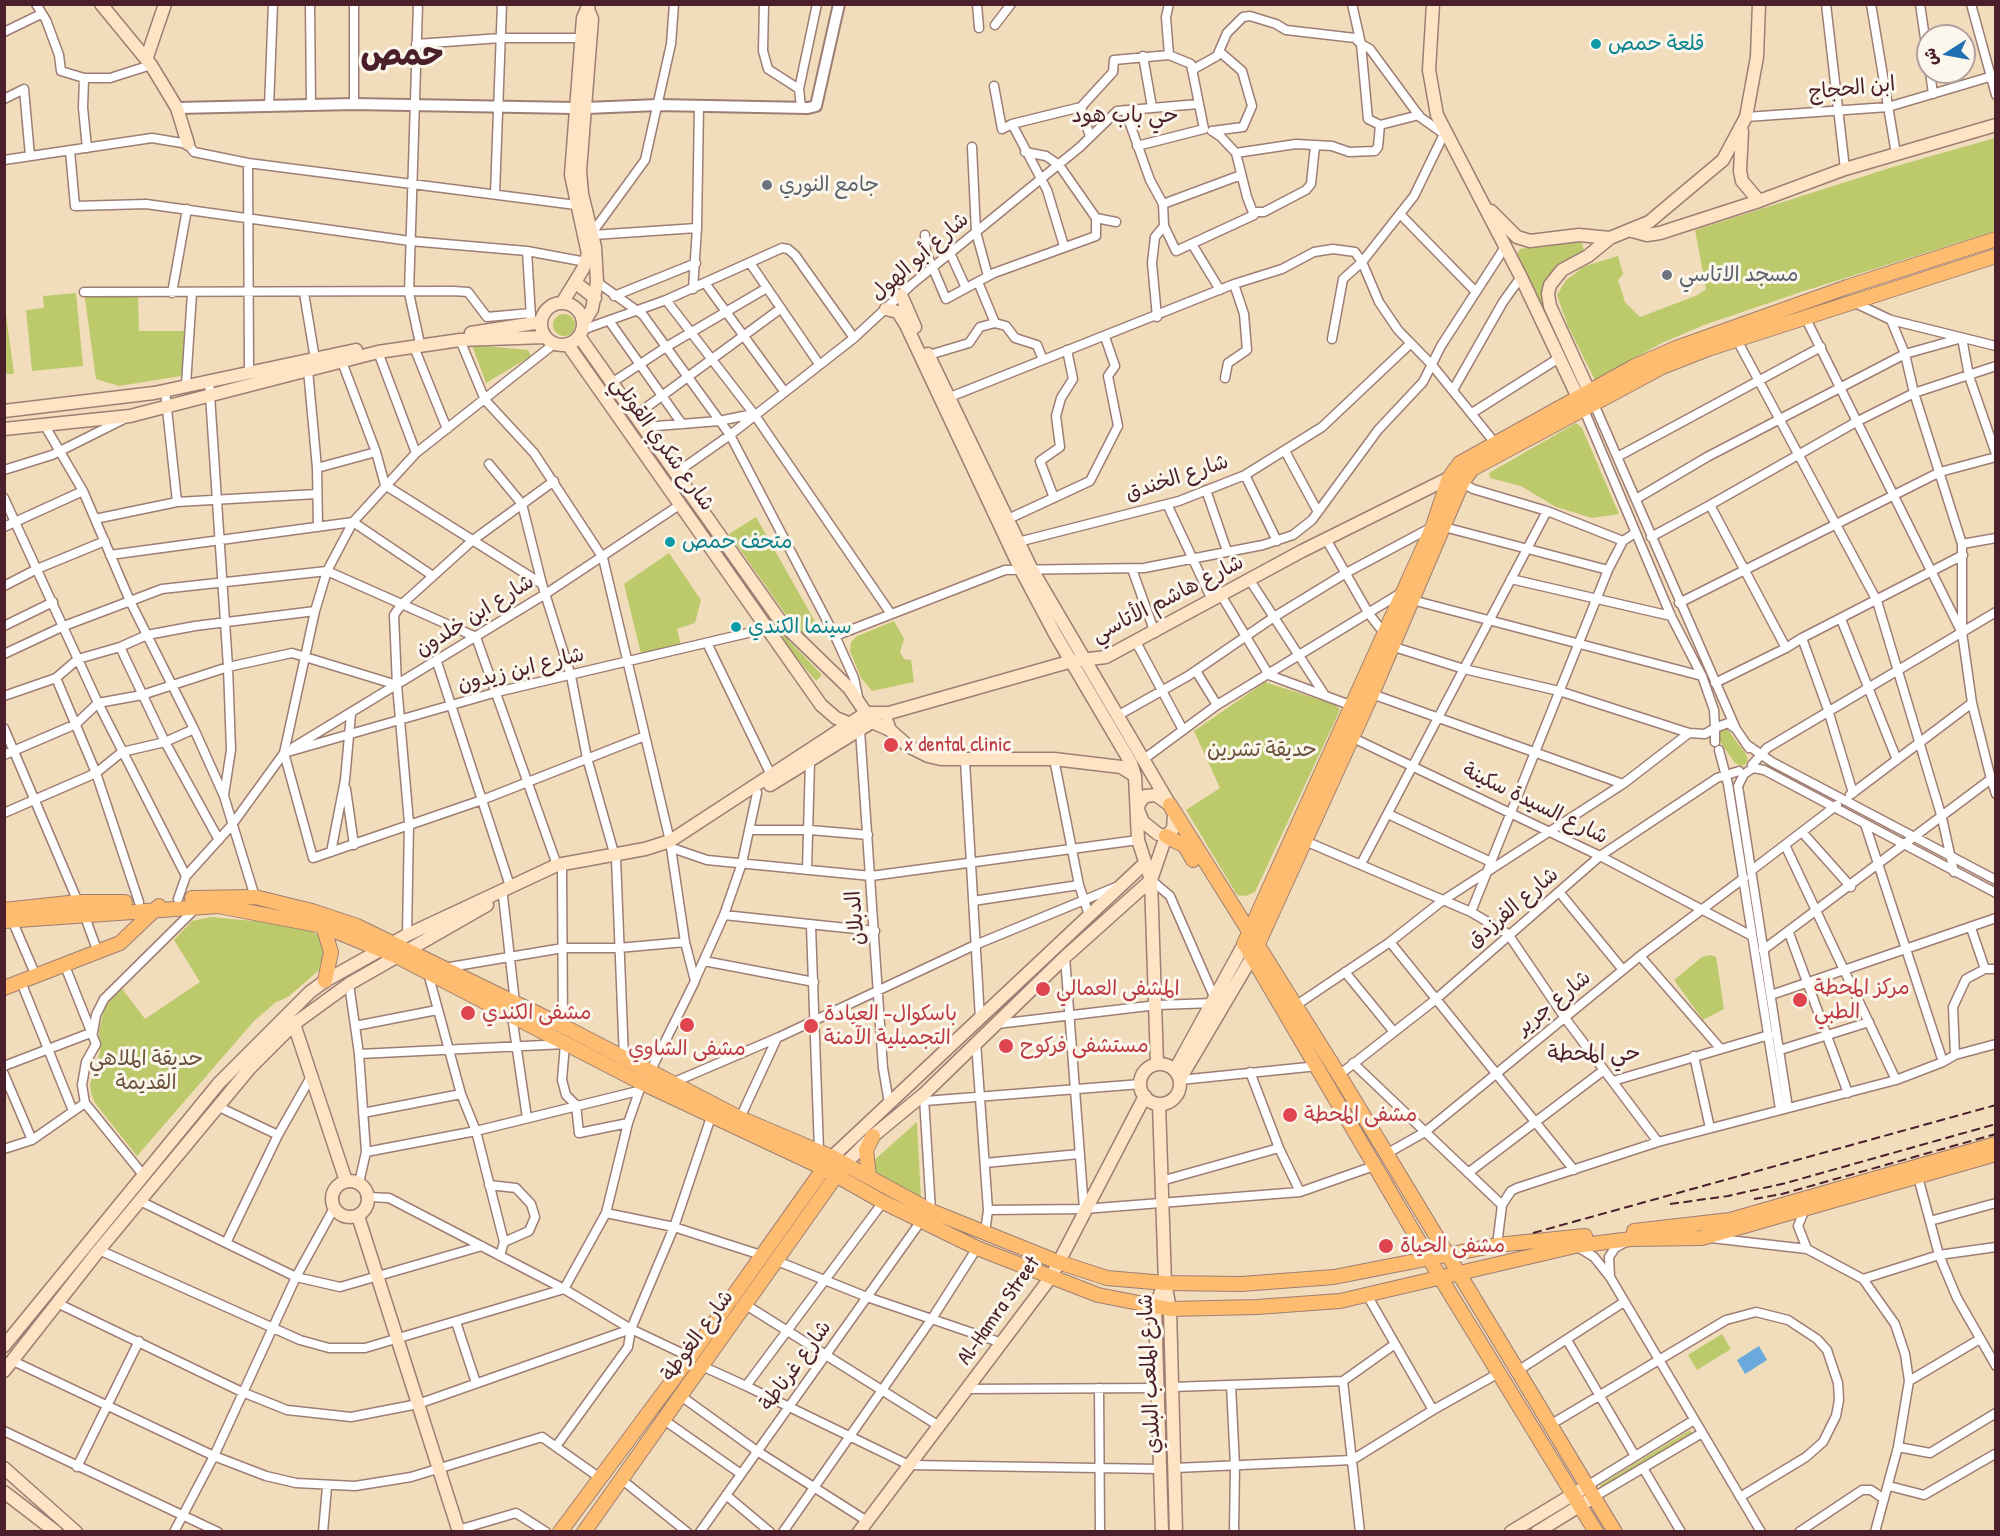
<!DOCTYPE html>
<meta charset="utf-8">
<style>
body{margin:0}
#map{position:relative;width:2000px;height:1536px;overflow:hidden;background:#f1dcbc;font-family:"Patrick Hand","Playpen Sans Arabic",sans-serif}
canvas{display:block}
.frame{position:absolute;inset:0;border:6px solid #4a1f2b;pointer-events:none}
.north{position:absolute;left:1916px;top:24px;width:60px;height:60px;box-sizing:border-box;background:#fbf7ec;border:2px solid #b4a19f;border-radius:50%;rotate:259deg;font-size:16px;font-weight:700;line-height:24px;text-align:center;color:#4a1f2b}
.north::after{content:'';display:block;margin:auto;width:21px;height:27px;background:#1f6fb2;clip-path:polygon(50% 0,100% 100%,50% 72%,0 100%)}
</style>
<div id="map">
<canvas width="2000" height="1536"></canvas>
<div class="frame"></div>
<div class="north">ش</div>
</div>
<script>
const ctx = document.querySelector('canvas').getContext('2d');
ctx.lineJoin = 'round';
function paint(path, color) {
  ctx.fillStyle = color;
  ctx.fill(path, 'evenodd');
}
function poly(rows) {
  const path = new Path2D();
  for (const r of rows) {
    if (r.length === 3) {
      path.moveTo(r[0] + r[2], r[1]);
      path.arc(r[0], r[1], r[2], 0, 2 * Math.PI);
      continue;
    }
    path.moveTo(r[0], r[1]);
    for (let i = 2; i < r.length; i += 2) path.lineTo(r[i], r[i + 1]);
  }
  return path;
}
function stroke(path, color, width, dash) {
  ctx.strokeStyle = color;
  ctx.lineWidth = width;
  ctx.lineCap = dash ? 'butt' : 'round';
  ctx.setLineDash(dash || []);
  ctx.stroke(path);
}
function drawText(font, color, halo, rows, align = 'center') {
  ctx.font = font + ' "Patrick Hand","Playpen Sans Arabic",sans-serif';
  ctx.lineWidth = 6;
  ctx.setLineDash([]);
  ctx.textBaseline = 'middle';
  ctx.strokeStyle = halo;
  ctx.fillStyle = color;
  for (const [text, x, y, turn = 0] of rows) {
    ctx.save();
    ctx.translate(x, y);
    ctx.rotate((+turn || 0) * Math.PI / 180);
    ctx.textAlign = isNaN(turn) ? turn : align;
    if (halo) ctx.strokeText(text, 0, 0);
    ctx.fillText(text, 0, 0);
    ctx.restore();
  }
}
const green = poly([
 [1995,138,1995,231,1804,291,1704,325,1662,343,1595,380,1568,326,1557,295,1566,280,1585,266,1618,256,1623,274,1618,280,1625,302,1640,317,1698,295,1706,289,1695,230,1893,167],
 [1576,240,1582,243,1584,251,1564,261,1546,283,1551,321,1549,321,1517,254,1520,249],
 [84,292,138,293,139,331,189,331,187,375,119,386,96,379],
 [76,293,83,366,32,371,26,310,44,308,43,296],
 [4,300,14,374,4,374],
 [564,325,11],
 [472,345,528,350,531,356,486,383],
 [582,353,790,642,822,675,816,681,779,637,577,357],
 [1576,423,1582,428,1619,514,1592,518,1556,507,1521,486,1490,478,1489,473],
 [756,517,818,627,805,636,794,626,729,534],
 [669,553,701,600,695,623,677,629,681,645,641,654,624,584],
 [894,621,904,639,900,652,904,659,911,660,914,682,872,691,861,678,850,651,851,642,857,636],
 [1265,682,1336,705,1340,710,1255,892,1246,896,1237,895,1186,810,1220,788,1194,731],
 [1727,729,1746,754,1748,760,1745,765,1740,766,1734,762,1719,740,1720,732],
 [211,917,274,923,311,931,318,935,324,945,326,960,318,971,288,997,276,1002,254,1021,137,1156,95,1103,91,1093,90,1084,100,1052,99,1030,104,1009,120,986,145,1019,200,982,174,940,192,921],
 [1710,955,1716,957,1717,962,1724,1009,1703,1020,1674,980,1702,957],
 [917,1122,921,1199,873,1174,872,1162],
 [1722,1334,1731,1349,1697,1370,1688,1355],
 [1690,1430,1692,1433,1602,1488,1600,1485]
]);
const water = poly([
 [1759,1346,1767,1360,1745,1374,1737,1360]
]);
const minor = poly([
 [36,4,46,20,59,55,61,71,84,78,110,78,151,65],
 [310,4,311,106],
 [418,4,409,293,419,339],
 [764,4,763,51,768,69,799,89],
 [977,4,979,28],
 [1169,4,1166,17,1169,55],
 [1826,4,1845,169],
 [1871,4,1896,154],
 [1920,4,1928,59],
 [1971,4,1996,95],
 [995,25,1011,4],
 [4,32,41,14],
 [416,44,501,38,581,38],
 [1143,56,1152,107],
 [1930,72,1933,94],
 [84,78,83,108,87,148],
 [994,86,1002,129,1012,124],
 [4,99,24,89,30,156],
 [354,104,354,4],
 [269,107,273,4],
 [801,107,799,89,817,4],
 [1081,107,1113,72,1114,60,1169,55,1191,64,1204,129,1137,146],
 [1125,110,1150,180,1163,204,1164,226,1155,237,1152,263,1157,317],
 [1746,117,1888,107,1996,75],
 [1380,125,1419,115],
 [1212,131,1243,127,1252,106,1242,71,1220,52],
 [1212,131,1221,137,1236,153],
 [972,147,976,232,988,276],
 [70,151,75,206,146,204,410,241,527,251,586,262],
 [4,160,152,138,188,144,194,152,248,163,576,205],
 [248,163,249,373],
 [495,194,502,4],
 [1163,204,1241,175],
 [1253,212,1264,212,1306,190,1311,184,1315,146],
 [1400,214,1475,291],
 [1096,218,1116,222],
 [1164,226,1176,251,1254,215,1247,197,1236,153,1296,144,1332,146,1349,152,1375,151,1378,147,1380,125,1368,119,1361,44,1355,38,1286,30,1276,24,1250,16,1243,17,1227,33,1217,56,1192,70],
 [592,233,645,160,671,44,674,4],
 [593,235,697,228],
 [925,235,926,252,946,299,994,273,1096,236,1096,218,1059,165,1046,156,1025,152],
 [1192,244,1220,290],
 [1064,246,1047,190,1012,124,1081,107,1090,137],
 [527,251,531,317],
 [950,253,966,288],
 [750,263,819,364],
 [597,282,643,315,730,435,835,636,854,678,858,697],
 [978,282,995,323,1006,326,1015,338,1037,345,1043,360],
 [705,283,784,391],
 [693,289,697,228,699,105],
 [84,292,453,291,468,292,487,317,531,313],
 [172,293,187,209],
 [304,293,315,359],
 [614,296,696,263],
 [666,300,754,414,891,614],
 [1853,302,1891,320,1996,346],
 [1805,317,1960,629],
 [1891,320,1905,354,1914,393,1962,544,1962,632,1972,703,1991,779],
 [610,322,682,424],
 [582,330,666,300,782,248,788,249,795,255,854,338],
 [1332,339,1343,279,1362,262,1414,196,1444,134,1420,117,1370,49,1361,44,1352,4],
 [460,340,485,400,534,453,603,558,670,841,685,942,695,981,650,1072],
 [1737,340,1877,601,1942,818,1954,872],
 [414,347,447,429],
 [378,352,416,453],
 [929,355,969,343,980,327,995,323],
 [342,362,376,452,385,485,542,584,571,676,587,758,614,853],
 [308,370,317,468,318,527],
 [1225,378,1228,363,1247,350,1244,314,1234,284],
 [209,380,228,667,231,750,224,795],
 [613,382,666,347,765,289],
 [186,385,192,293],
 [1453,390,1503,302,1521,277],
 [950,397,1234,284,1282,269,1314,252,1333,249,1355,252,1362,262,1379,302,1398,330,1432,365,1495,443],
 [1594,404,1736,729],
 [1472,413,1559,358],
 [636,415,780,309],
 [45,426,83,491,130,601,194,729,224,796,255,897],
 [644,427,719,421,753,414],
 [1285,451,1318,512],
 [1619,456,1821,347],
 [489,464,522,504,542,584],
 [317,468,376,452],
 [4,470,52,455,124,419],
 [676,473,730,435,854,338,911,285,1080,147,1117,111,1198,104],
 [1245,475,1277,541],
 [1462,483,1473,489,1547,511,1623,541],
 [1206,490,1227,551],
 [4,498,98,703,186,876],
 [1054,498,1040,461,1060,447,1056,416,1061,398,1073,379,1067,350],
 [1636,499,1707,457,1905,354,1962,338,1969,376,1996,454],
 [177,502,317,494],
 [1167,504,1212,600],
 [1710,505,1856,422,1914,393,1996,366],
 [95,519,177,502,165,390],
 [1006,520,1090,481,1118,426,1108,376,1115,366,1105,337],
 [4,527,83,491],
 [1444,527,1608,570],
 [1651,537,1710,505,1786,648,1802,638,1828,710,1853,793],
 [1326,539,1369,614,1384,633],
 [1018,542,1179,501,1245,475,1322,427,1411,343],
 [1962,544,1996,538],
 [110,555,353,522,433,576],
 [1132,569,1155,633],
 [1249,579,1324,694],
 [1511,579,1671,616],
 [4,586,37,569,105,541],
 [1221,595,1269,675,1350,705],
 [1412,600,1702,676],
 [1679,603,1940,472,1996,457],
 [1841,619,1897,760],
 [4,626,53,602],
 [835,636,1005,570,1144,568,1263,545,1293,535,1312,520,1378,430,1423,382,1441,346,1505,247],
 [1802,638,1963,555],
 [1136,642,1183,730],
 [707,643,771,775],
 [1391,646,1464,669,1559,691,1689,733,1705,734,1715,728,1714,710,1702,676,1671,616,1584,410],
 [120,647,165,742,219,840],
 [4,654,64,626,162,589,327,571,476,637,557,865],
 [437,662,510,886],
 [1196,671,1217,705],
 [56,678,96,773,139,902],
 [1715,683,1786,648],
 [1372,694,1623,784],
 [4,696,56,678,78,659,120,647,147,635,195,626,315,611],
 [1117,716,1188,676,1274,617,1346,573,1432,527],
 [4,728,78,902],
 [860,730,883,1068,889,1103],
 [1351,737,1600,856,1752,936],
 [1715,742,1715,728,1728,723,1736,729,1749,748],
 [1746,744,1772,762,1996,880],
 [294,747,547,593,681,504],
 [1719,750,1728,784,1780,1109],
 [284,753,497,692,769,628],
 [284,753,313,858,482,800,645,736],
 [4,755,76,724,98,703,142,695,228,667,292,653,397,685],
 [1054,759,1079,885,1089,915],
 [1144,759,1217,705,1401,593],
 [965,761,980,1019],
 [1752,765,1767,748,1996,612],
 [346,789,354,845],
 [1850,795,1972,703],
 [4,813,96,773,122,752,165,742,194,729],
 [1388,814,1491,862],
 [1865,824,1943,1062],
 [749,830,810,830,868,835],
 [1802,832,1851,887],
 [1305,841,1471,912,1508,934,1565,1018,1658,1142],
 [1785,845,1896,1080],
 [672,848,707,860,871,876,1138,840],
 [331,852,345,780,351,714],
 [616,858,624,1059],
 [1361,864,1547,511],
 [562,869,563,1026],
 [807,870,810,761],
 [1752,870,1837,805],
 [1151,880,1170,896,1215,999],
 [1560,893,1623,970],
 [503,896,515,1003],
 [178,899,186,876,231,826,284,753,315,611,327,571,353,522,416,453,554,344],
 [973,901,1079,885],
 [1471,912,1608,570,1623,541,1635,533],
 [84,914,96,947],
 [724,915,875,931],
 [12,920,33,969],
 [811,926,819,1151],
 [1971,928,1985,969],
 [1789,933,1848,1093],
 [407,935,409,823,397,685,394,615,401,605,473,540,554,481],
 [1390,942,1574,1170],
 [1763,950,1991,779,1996,794],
 [1640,956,1720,1048],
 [1065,957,1084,1209],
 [704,961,814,982],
 [65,966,96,1044,86,1062,82,1085,85,1103,144,1176],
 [444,968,563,948,618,948,685,942],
 [1345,972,1394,1032],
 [428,973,461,1094,476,1131,504,1242,500,1256],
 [695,980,724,915,742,863,757,793],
 [21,982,73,1111],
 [349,984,359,1054,366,1152,359,1183],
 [1771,995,1996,918],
 [1295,1006,1390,942,1442,901,1623,784,1689,733],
 [512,1016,527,1118],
 [997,1024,1157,1005,1214,1003],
 [355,1026,437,1010],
 [976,1042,988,1210,985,1233],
 [1780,1050,1869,1022],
 [359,1054,565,1044,562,1080,566,1095,576,1105,579,1133,628,1123],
 [1955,1055,1953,1007,1966,979,1985,969,1996,969],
 [1694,1056,1710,1128],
 [1353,1063,1502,1205],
 [4,1066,93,1032,96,1015,104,999,197,907],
 [1250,1072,1279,1148,1300,1192],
 [4,1074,32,1140],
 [312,1075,278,1135,226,1243,296,1277,340,1287,482,1246],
 [1339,1075,1435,1000,1600,856,1717,778,1739,771],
 [1180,1080,1318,1066],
 [1613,1081,1769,1035],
 [642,1083,628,1123,606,1213,674,1227,761,1255],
 [672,1083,777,1038,975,945,1116,887],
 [924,1098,931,1211],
 [925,1101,1141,1084],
 [219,1107,278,1135],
 [1788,1108,1738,786,1744,774,1753,768,1764,770,1996,893],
 [363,1113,461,1094],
 [740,1118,777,1038],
 [4,1149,32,1140,85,1103],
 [366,1152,476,1131,638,1091],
 [1386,1154,1425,1132,1640,956,1744,878],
 [985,1163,1079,1154],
 [1468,1173,1604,1070],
 [1918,1177,1939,1255,1957,1298,1996,1366],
 [1161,1181,1279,1148],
 [489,1185,516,1188,531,1204,535,1217,529,1231,504,1242],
 [140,1201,226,1243],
 [1805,1209,1798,1226,1807,1249],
 [988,1210,1084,1209,1300,1192,1374,1166],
 [606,1213,564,1289,631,1329,690,1357],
 [1930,1221,1996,1203],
 [1711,1238,1807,1249,1863,1279,1895,1324,1905,1354,1909,1381,1898,1447,1875,1532],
 [1497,1245,1502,1205,1511,1191,1517,1188,1658,1142,1896,1080,1943,1062,1955,1055,1996,1044],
 [1578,1247,1594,1257,1610,1277,1761,1532],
 [99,1250,300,1340,329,1348,365,1348,564,1289,389,1198,369,1197],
 [777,1261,867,1297,1002,1343],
 [1610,1277,1609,1257,1615,1248,1624,1243],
 [1863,1279,1939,1255,1996,1247],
 [1367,1295,1433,1410,1499,1373],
 [57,1303,242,1392,287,1410,351,1417,418,1404,631,1329,674,1227,711,1117],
 [746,1305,939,1426],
 [456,1322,476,1383],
 [1567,1340,1635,1456],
 [13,1361,214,1456,266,1476,296,1483,355,1486,411,1477,542,1437,600,1478],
 [702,1366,746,1386,883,1202],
 [1516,1372,1624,1302],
 [1343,1381,1360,1532],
 [1909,1381,1980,1339],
 [1231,1385,1235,1466,1234,1532],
 [746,1386,909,1465,1160,1469],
 [1172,1387,1343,1381,1395,1344],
 [1099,1388,1100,1532],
 [967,1389,1158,1388],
 [681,1396,757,1451,867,1521],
 [664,1420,741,1474],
 [1550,1425,1726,1320,1756,1312,1788,1320,1817,1339,1827,1350,1838,1383,1839,1400,1836,1416,1823,1442,1806,1457,1740,1497],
 [4,1431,218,1532],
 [557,1445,628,1347,631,1329],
 [1898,1447,1930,1453,1996,1413],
 [77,1467,139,1341],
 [1175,1468,1352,1460,1433,1410],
 [1643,1468,1681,1532],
 [621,1479,687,1532],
 [1587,1486,1694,1420],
 [1889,1486,1924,1495,1995,1454],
 [726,1495,770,1532],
 [1594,1497,1702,1433],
 [458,1530,516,1513,546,1532],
 [174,1532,214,1456,296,1277,334,1208],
 [323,1532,327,1487],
 [700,1532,921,1221],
 [783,1532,933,1317,977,1248],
 [1799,1532,1862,1490,1871,1490,1884,1499]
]);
const tertiary = poly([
 [177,108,354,104,575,108],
 [586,108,658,105,808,108,816,106,839,4]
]);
const secondary = poly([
 [101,4,151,65,177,108,188,144],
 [1433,4,1429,70,1437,115,1521,277,1582,406],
 [147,57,165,4],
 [1742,131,1740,171,1742,181,1759,201],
 [1491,211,1517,237,1530,241,1579,235,1610,238],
 [1632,231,1647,235,1660,233,1759,201,1845,169,1996,125],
 [576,283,595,298],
 [901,295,915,327],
 [562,303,583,269,588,254,571,175,583,18,589,4],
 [562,324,21],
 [886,309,898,312,906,325,1020,568,1055,634,1131,763,1135,776,1138,840,1151,880,1157,1064],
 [583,324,592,309,597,282,595,247,582,194,580,171,592,19,588,9],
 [471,333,541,322],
 [579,336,781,622,849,688,870,719],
 [568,345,821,705,836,718,853,725],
 [928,354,1031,568,1170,805,1174,814,1173,829,1166,836,1158,834,1143,822,1138,810,1139,803,1145,796,1156,795,1170,805],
 [1593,400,1550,306,1548,294,1550,285,1562,270,1588,256,1610,238,1649,222,1723,160,1746,117,1757,57,1759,4],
 [4,411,154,393,356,350],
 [4,429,130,416,378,352,460,340,545,337],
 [887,722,890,730,908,746,928,756,941,759,1054,759,1121,767,1135,776],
 [770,785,872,722,890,730],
 [294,1024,346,1181],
 [1160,1084,20],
 [1175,1070,1244,944],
 [1180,1079,1252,957],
 [1159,1104,1165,1283,1170,1309,1176,1532],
 [832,1157,1144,864],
 [845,1164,873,1136,924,1094,1065,957,1151,880,1166,836],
 [350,1199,18],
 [358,1216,459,1532],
 [4,1346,219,1083,310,992,325,981,407,935,557,865,645,849,670,841,866,713,889,713,1072,661,1106,657,1302,551,1449,478,1454,478],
 [4,1371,99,1250,250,1068,294,1024,349,984,487,905],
 [4,1468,76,1532],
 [4,1492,56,1532],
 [859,1532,1051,1277,1145,1096],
 [1162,1532,1155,1306,1165,1283],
 [1511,1532,1587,1486],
 [1537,1532,1594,1497]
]);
const primary = poly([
 [192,898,255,897,312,911,357,926,563,1026,740,1118,832,1157,931,1211,1058,1262,1107,1278,1165,1283,1241,1284,1334,1277,1497,1245,1585,1236],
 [4,910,78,902,125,902],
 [4,921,218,906,323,926,396,956,642,1083,823,1168,883,1202,977,1248,1098,1295,1170,1309,1257,1307,1340,1301,1575,1246,1631,1239,1702,1238,1996,1154],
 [323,926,331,952,325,981],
 [4,988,120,943,159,906],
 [869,1177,866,1150,873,1136],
 [1634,1231,1730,1220,1996,1144],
 [560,1532,690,1357,829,1161],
 [584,1532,841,1169]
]);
const trunk = poly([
 [1170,805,1339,1075,1615,1532],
 [1166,836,1185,846,1193,860],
 [1244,944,1433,526,1449,478,1460,463,1633,367,1676,348,1847,287,1996,239],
 [1248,950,1440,1277,1596,1532],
 [1252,957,1372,694,1462,483,1472,469,1662,367,1708,349,1996,256]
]);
const rail = poly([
 [1754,1199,1782,1194,1996,1134],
 [1670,1204,1728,1196,1786,1183,1996,1124],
 [1533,1233,1996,1105]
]);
const markers = [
 [1596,44,6,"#0f9aa8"],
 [767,185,6,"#6b7280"],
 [1667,275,6,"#6b7280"],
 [670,542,6,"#0f9aa8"],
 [736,627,6,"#0f9aa8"],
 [891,745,8,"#e0444e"],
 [1043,989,8,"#e0444e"],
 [1800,1000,8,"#e0444e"],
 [468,1013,8,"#e0444e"],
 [687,1025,8,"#e0444e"],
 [811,1026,8,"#e0444e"],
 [1006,1046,8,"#e0444e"],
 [1290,1115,8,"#e0444e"],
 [1386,1246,8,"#e0444e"]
];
const cultureNames = [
 ["قلعة حمص",1608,44],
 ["متحف حمص",682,542],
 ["سينما الكندي",748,627]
];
const streetNames = [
 ["ابن الحجاج",1852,89,-6],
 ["شارع أبو الهول",920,257,-41],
 ["شارع شكري القوتلي",662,444,54],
 ["شارع الخندق",1177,478,-18],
 ["شارع هاشم الأتاسي",1168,599,-27],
 ["شارع ابن خلدون",475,616,-32],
 ["شارع ابن زيدون",521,670,-14],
 ["شارع السيدة سكينة",1535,804,26],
 ["شارع الفرزدق",1513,908,-40],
 ["الدبلان",856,918,-95],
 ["شارع جرير",1554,1003,-39],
 ["Al-Hamra Street",999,1311,-55],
 ["شارع الغوطة",698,1336,-54],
 ["شارع غرناطة",796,1366,-54],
 ["شارع الملعب البلدي",1150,1374,-93]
];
const worshipNames = [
 ["جامع النوري",779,185],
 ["مسجد الاتاسي",1679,275]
];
const healthNames = [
 ["x dental clinic",904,745],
 ["مركز المحطة",1814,988],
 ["الطبي",1814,1012],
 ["المشفى العمالي",1056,989],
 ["مشفى الكندي",482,1013],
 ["باسكوال- العيادة",824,1014],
 ["التجميلية الآمنة",824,1038],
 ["مستشفى فركوح",1020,1046],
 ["مشفى الشاوي",687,1049,"center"],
 ["مشفى المحطة",1304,1115],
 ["مشفى الحياة",1400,1246]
];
const parkNames = [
 ["حديقة تشرين",1262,750],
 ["حديقة الملاهي",146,1059],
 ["القديمة",146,1083]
];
const neighbourhoodNames = [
 ["حي باب هود",1125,116],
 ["حي المحطة",1594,1054]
];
const townNames = [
 ["حمص",402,56]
];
paint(green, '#bdca6c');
paint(water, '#6ba9dd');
stroke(minor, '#9e7e74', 11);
stroke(tertiary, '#9e7e74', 14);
stroke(secondary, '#9e7e74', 15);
stroke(primary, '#9e7e74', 16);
stroke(trunk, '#9e7e74', 16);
stroke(minor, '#fff', 8);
stroke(tertiary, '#fff', 10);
stroke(secondary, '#fee4c5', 12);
stroke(primary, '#fdbc6f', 14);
stroke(trunk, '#fdbc6f', 14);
stroke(rail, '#4a1f2b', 2, [9, 4.5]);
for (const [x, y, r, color] of markers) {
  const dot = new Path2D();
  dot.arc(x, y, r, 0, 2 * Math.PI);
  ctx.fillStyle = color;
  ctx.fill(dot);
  stroke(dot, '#fbf7ec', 2);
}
drawText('21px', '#0d838f', '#fbf7ec', cultureNames, 'left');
drawText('21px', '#4a1f2b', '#fbf7ec', streetNames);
drawText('21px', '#5b616d', '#fbf7ec', worshipNames, 'left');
drawText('21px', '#be3a42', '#fbf7ec', healthNames, 'left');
drawText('21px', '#6c523e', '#fbf7ec', parkNames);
drawText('22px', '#4a1f2b', '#fbf7ec', neighbourhoodNames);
drawText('bold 33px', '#4a1f2b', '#fbf7ec', townNames);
</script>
